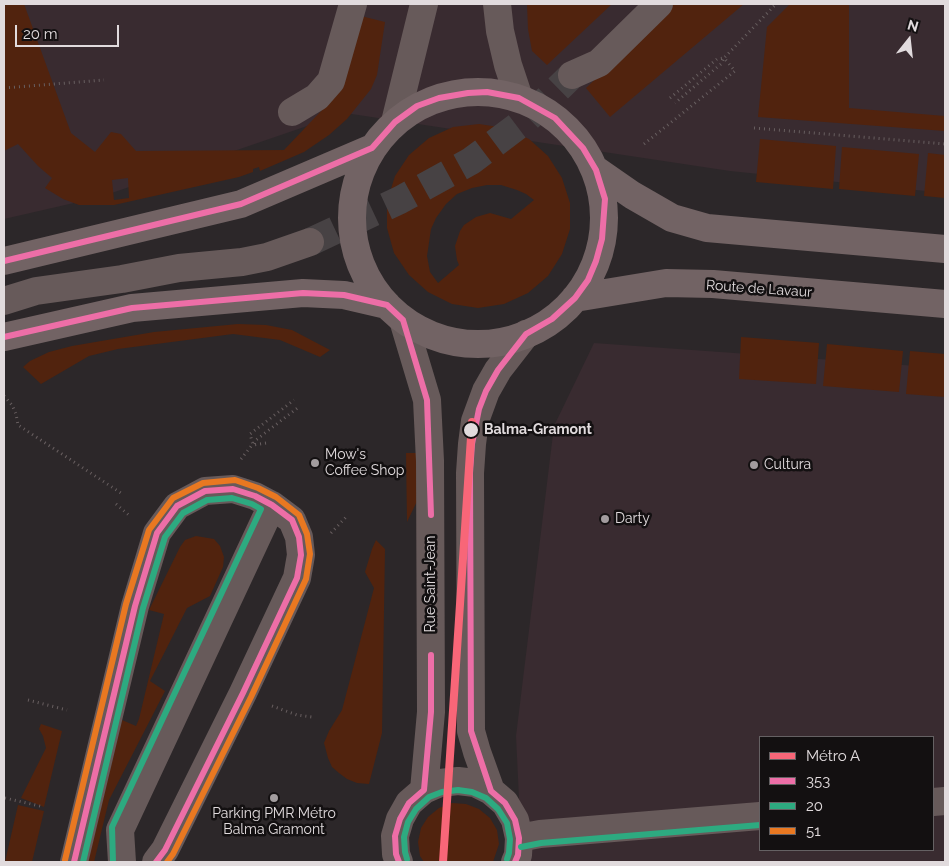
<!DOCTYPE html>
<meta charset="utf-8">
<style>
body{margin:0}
#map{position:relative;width:949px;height:866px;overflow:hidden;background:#2c2729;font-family:Raleway,sans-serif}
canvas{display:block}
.frame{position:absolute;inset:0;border:5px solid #e1dbdd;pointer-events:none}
.legend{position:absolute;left:759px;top:736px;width:175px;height:115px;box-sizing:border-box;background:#131011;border:1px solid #656163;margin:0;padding:6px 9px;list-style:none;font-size:15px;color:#e1dbdd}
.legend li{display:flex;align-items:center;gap:10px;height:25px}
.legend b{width:25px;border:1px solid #656163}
.north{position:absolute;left:884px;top:15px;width:50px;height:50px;-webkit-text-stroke:4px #131011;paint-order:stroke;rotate:16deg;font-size:14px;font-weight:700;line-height:20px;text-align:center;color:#e1dbdd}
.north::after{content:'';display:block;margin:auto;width:18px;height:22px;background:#e1dbdd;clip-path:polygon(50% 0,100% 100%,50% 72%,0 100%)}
.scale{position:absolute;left:15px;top:25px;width:104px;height:22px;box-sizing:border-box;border:2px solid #e1dbdd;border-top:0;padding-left:6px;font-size:15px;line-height:18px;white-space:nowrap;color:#e1dbdd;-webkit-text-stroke:4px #131011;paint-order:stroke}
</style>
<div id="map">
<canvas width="949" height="866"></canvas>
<div class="frame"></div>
<ul class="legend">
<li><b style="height:6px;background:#f86678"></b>Métro A</li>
<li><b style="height:6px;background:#ed6ea7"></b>353</li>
<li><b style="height:6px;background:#2daa80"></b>20</li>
<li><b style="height:6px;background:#e97821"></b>51</li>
</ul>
<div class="north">N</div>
<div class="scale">20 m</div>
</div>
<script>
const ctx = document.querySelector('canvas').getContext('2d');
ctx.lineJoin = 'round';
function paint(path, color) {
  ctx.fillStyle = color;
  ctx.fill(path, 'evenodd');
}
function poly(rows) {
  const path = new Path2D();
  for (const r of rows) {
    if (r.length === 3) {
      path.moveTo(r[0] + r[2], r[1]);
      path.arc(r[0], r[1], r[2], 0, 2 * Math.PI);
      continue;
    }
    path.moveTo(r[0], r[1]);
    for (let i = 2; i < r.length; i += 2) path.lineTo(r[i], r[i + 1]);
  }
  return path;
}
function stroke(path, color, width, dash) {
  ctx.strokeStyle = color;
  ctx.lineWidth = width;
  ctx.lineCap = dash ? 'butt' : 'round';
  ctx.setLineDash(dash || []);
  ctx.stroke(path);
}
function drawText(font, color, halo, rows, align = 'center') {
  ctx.font = font + ' Raleway,sans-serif';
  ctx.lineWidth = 5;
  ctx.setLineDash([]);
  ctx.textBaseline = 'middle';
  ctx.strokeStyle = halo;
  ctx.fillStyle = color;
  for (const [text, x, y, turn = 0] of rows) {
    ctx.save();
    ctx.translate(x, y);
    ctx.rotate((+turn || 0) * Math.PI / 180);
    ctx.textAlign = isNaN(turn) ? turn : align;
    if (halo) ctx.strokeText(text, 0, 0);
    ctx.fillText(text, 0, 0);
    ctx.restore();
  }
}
const built = poly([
 [4,4,945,4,945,193,730,171,345,113,100,197,4,219],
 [594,343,945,368,945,862,522,862,516,736,554,426],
 [760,737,933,737,933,850,760,850]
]);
const green = poly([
 [4,4,24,4,71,133,95,152,111,132,121,134,136,151,284,150,343,88,361,16,385,22,377,75,371,89,347,119,329,135,304,152,260,171,259,167,253,169,253,172,239,177,114,205,79,205,63,199,45,188,52,178,38,166,18,144,4,151],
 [128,178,129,198,114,200,112,180],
 [527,4,612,4,547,65,532,51,528,29],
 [674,4,744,4,610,117,586,88],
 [790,4,849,4,849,108,945,116,945,131,758,117,767,27],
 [479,124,505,128,529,139,548,156,562,178,570,203,570,229,562,254,548,276,528,293,504,304,478,308,452,304,428,292,409,275,394,253,387,228,387,202,395,176,409,155,429,138,453,127],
 [487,185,501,185,517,190,526,194,534,200,511,219,490,213,476,217,464,225,460,231,455,246,457,260,459,265,438,283,430,272,427,256,431,229,436,218,446,204,457,194,472,188],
 [760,139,836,146,833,189,756,182],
 [842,147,919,154,915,196,839,189],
 [928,153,945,155,945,198,924,196],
 [238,324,266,325,292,330,330,350,320,357,280,340,233,334,118,349,89,356,41,384,23,367,30,361,49,352,72,346,154,332],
 [741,337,819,343,816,384,739,379],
 [827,344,903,351,899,392,823,386],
 [910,351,945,354,945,397,906,394],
 [406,453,419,453,420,495,407,522],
 [196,536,214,539,220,546,224,557,223,567,210,596,187,608,150,681,165,691,109,800,94,862,88,862,122,720,136,726,139,719,164,614,149,610,180,547,185,540],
 [376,540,385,549,382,733,369,784,357,783,347,779,339,773,332,767,328,758,324,743,329,731,342,710,374,588,365,572,372,549],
 [41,724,62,731,44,807,21,798,46,748,43,736,39,729],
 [452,803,466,804,479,809,490,818,497,830,499,844,493,862,424,862,420,856,418,842,421,828,428,817,439,808],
 [18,805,44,811,32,862,5,862]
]);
const minorTunnel = poly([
 [310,242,400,200,471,161,527,119,572,75]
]);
const path = poly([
 [4,88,104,80],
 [670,98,717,59,724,58,721,64,675,103],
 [754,128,945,144],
 [644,144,735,71,724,58,776,4],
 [4,396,12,405,16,414,18,425,121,493],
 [266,443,253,445,250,434,294,400],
 [241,459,256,440,300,406],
 [116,504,131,517],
 [331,533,348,515],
 [28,700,67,710],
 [272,706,297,715,312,717],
 [5,798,44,807]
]);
const minor = poly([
 [497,4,500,31,508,65,519,98],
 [572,75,599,63,659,4],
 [292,112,317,97,331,81,353,4],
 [395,122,424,4],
 [4,301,36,291,122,279,179,268,242,262,267,257,310,242],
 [403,320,427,400,430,461,431,712,424,790],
 [491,791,477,752,471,731,470,473,472,444,475,421,486,391,498,370,526,334],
 [933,802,945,801],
 [519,838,540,834,760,816],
 [74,862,135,606,157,533,177,506,205,491,233,489,255,496,272,505,292,520,299,537,301,555,297,578,243,693,165,850,156,862],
 [122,862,120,830,272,505],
 [399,862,396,854,395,836,400,819,409,803,424,790,440,783,458,781,475,783,491,791,505,803,515,820,519,838,518,855,515,862]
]);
const major = poly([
 [478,218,126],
 [596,170,632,195,672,218,707,228,945,249],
 [4,261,241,204,372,148],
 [575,298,666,283,713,284,945,304],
 [4,337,132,308,303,293,344,295,387,305]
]);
const bus1 = poly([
 [4,261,241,204,372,148,395,122,417,106,439,98,468,93,487,92,519,98,555,118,583,148,596,170,605,199,602,239,596,261,588,280,575,298,552,319,526,334,498,370,486,391,479,409,472,444,470,473,471,731,491,791,505,803,515,820,519,838,518,855,515,862],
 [4,337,132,308,303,293,344,295,387,305,403,320,427,400,431,515],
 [74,862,135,606,157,533,177,506,205,491,233,489,255,496,272,505,292,520,299,537,301,555,297,578,243,693,165,850,156,862],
 [399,862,396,854,395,836,400,819,409,803,424,790,431,712,431,655]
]);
const bus2 = poly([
 [521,847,541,843,760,825],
 [407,859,405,852,404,837,408,822,416,809,429,797,442,792,458,790,472,792,486,798,498,809,507,823,510,839,509,853,507,859],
 [83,862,143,608,165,537,183,513,207,500,232,498,252,504,261,509,112,827,113,862]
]);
const bus3 = poly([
 [65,860,126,604,149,530,173,498,203,483,235,480,258,488,276,497,299,515,307,534,310,554,306,579,251,697,173,854,167,862]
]);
const metro1 = poly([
 [443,862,472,422]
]);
const markers = [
 [471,430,8,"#e1dbdd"],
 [315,463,5,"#a29c9e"],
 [754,465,5,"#a29c9e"],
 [605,519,5,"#a29c9e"],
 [274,798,5,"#a29c9e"]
];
const streetNames = [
 ["Route de Lavaur",759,289,4],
 ["Rue Saint-Jean",431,584,-90]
];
const stopNames = [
 ["Balma-Gramont",484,430]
];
const poiNames = [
 ["Mow's",325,455],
 ["Coffee Shop",325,471],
 ["Cultura",764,465],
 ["Darty",615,519],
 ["Parking PMR Métro",274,814,"center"],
 ["Balma Gramont",274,830,"center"]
];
paint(built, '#392b30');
paint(green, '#51230e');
stroke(minorTunnel, '#474244', 28, [28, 14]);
stroke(path, '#685f60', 3, [1, 4]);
stroke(minor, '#675a5a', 28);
stroke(major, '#726364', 28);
stroke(bus1, '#ed6ea7', 6);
stroke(bus2, '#2daa80', 6);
stroke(bus3, '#e97821', 6);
stroke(metro1, '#f86678', 8);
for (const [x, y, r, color] of markers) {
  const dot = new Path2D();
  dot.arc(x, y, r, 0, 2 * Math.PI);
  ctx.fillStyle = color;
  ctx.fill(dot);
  stroke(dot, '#131011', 2);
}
drawText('14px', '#e1dbdd', '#131011', streetNames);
drawText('bold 14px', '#e1dbdd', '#131011', stopNames, 'left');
drawText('14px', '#e1dbdd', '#131011', poiNames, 'left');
</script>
